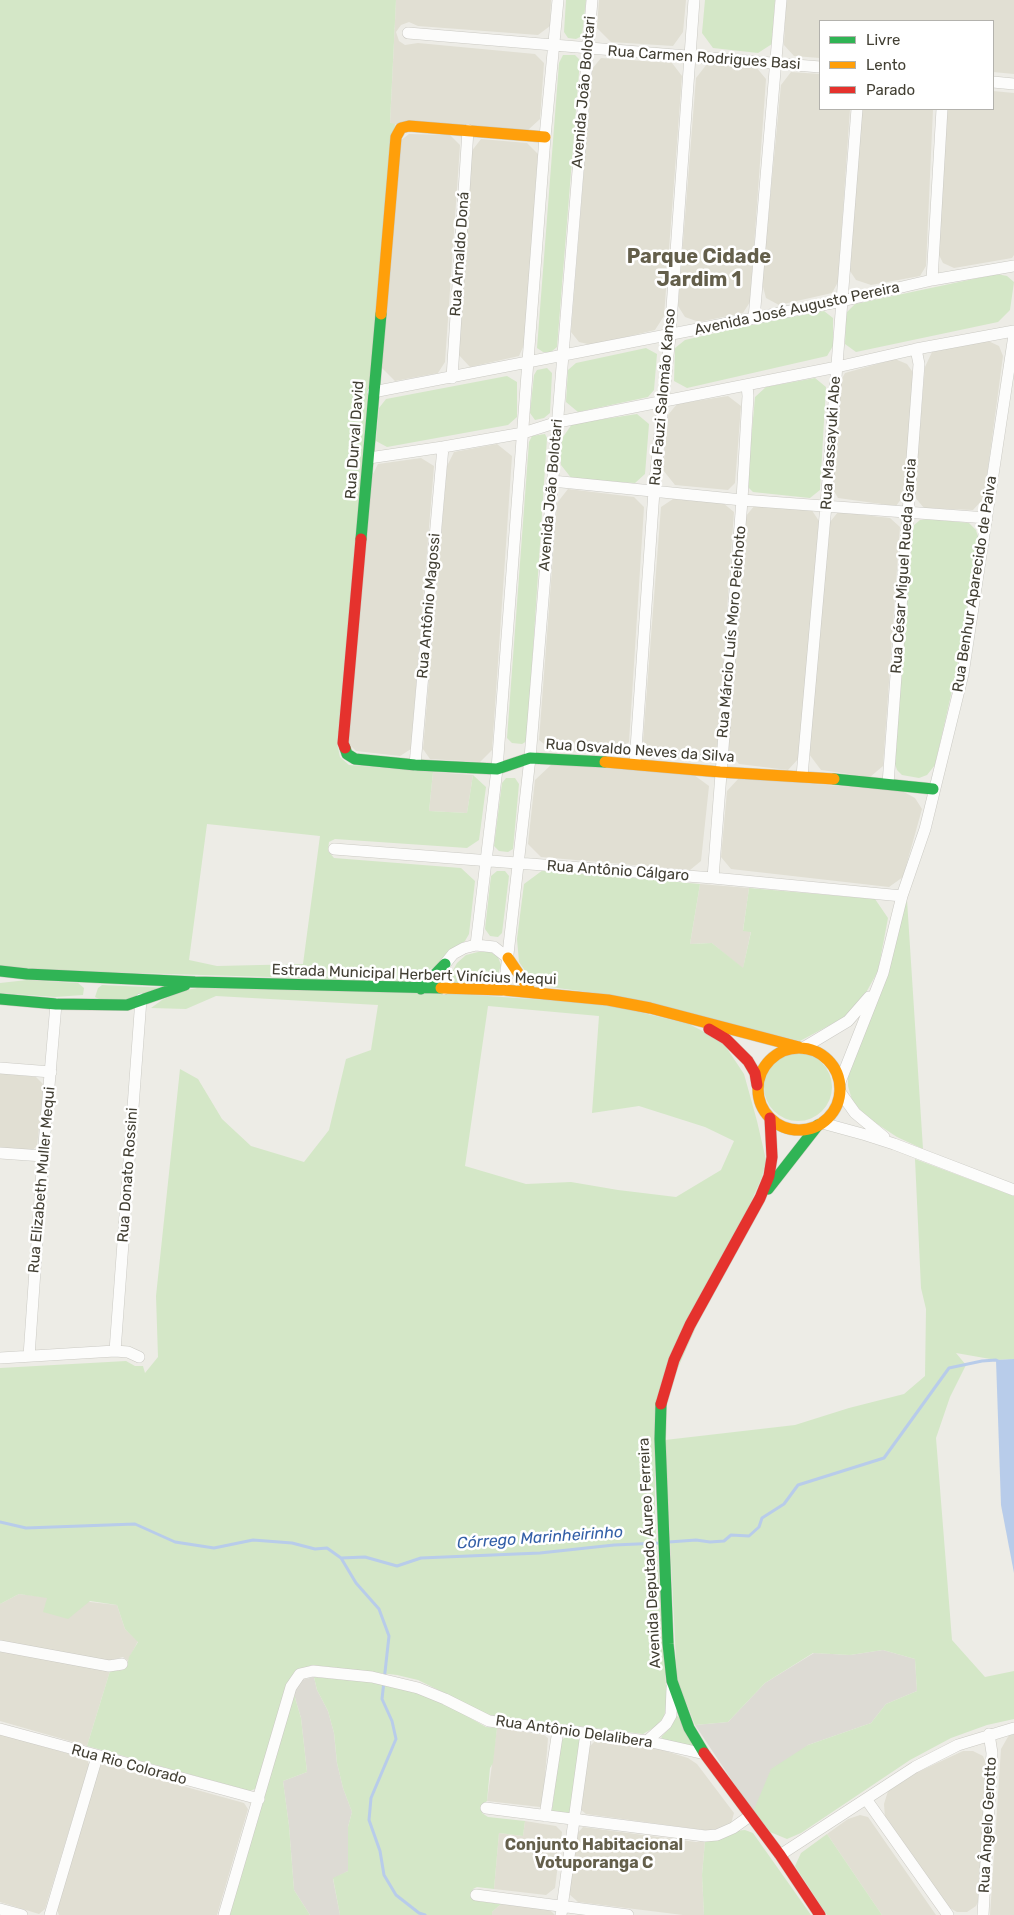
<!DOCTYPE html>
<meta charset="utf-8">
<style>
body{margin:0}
#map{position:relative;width:1014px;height:1915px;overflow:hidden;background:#edece6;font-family:Rubik,sans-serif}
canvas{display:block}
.legend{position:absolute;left:819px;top:20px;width:175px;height:90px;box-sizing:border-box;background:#fff;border:1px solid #b3b2ad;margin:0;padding:6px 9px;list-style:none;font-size:15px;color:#423f33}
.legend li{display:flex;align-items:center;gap:10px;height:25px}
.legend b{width:25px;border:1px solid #b3b2ad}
</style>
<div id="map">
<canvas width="1014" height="1915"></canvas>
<ul class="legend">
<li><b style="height:6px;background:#30b455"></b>Livre</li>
<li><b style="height:6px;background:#ff9f0a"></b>Lento</li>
<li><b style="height:6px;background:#e5322d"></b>Parado</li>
</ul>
</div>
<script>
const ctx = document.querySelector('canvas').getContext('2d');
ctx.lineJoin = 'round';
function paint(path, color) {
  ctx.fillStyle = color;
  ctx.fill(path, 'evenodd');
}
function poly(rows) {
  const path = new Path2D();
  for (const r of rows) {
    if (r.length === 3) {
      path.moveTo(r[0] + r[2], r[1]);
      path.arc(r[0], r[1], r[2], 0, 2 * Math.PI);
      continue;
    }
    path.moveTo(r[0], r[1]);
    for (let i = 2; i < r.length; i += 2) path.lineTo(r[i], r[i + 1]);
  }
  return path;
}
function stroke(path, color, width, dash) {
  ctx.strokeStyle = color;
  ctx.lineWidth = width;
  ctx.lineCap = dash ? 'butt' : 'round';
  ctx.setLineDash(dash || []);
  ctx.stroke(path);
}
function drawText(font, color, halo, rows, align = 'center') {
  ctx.font = font + ' Rubik,sans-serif';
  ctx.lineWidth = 5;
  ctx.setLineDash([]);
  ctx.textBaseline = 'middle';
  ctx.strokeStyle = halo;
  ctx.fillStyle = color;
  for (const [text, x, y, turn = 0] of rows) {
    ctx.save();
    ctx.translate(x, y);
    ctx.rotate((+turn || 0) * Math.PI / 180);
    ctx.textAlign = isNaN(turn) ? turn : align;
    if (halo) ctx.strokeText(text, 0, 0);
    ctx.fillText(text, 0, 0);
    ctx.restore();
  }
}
const residential = poly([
 [396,0,551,0,550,26,538,35,418,26,409,22,401,25,396,32,399,41,405,45,418,43,535,54,544,63,540,119,528,130,390,124],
 [599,0,686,0,683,32,673,46,611,42,597,28],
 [786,0,1014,0,1014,74,993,72,993,21,820,21,820,58,794,56,784,45],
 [601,58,672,63,682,76,664,316,655,330,592,345,579,342,571,332,592,69],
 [707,64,756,67,766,79,750,302,743,313,699,322,685,317,678,306,696,78],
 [791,72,820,74,820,109,850,109,838,282,832,293,779,305,766,298,762,283,781,85],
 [993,91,1014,93,1014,255,1012,258,954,268,943,263,937,251,946,109,993,109],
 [862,109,933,109,926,266,920,276,871,285,856,280,850,271],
 [409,134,450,135,460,145,445,362,438,373,395,381,381,367,400,141],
 [481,139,527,143,538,154,524,345,519,356,470,367,458,354,471,152],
 [986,340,999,346,1003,356,984,498,973,510,924,508,914,496,925,367,932,352],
 [895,359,907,364,914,374,904,495,896,506,838,498,831,486,839,384,845,373],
 [728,396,741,406,735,483,728,490,675,485,663,470,668,415,677,404],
 [497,444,512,456,492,750,480,762,430,759,423,749,447,466,454,452],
 [421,458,434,466,411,749,400,756,356,751,348,743,371,478,378,464],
 [568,489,634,497,644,507,629,742,618,753,553,751,539,740,557,503],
 [673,499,723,503,734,512,717,751,705,762,654,755,643,741,661,507],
 [755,505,811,509,819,521,799,758,788,770,739,764,725,747,746,516],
 [838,512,890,518,900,527,883,766,870,777,821,770,809,754,830,522],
 [552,764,694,775,709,786,701,861,690,870,541,857,528,844,535,780],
 [433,772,473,775,467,813,429,811],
 [739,778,902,791,915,798,922,809,903,877,889,887,731,869,721,857,727,791],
 [700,884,749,888,743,930,751,931,743,969,712,943,690,944],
 [0,1073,36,1077,44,1085,37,1146,30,1152,0,1148],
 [19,1594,117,1605,125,1629,138,1641,128,1661,123,1657,108,1661,0,1641,0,1604],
 [0,1650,110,1671,87,1746,0,1721],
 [497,1728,544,1735,548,1738,543,1802,540,1807,487,1801],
 [0,1734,87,1759,89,1765,45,1909,39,1914,0,1902],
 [1014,1734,1014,1915,990,1915,1001,1749,1009,1735],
 [596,1740,646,1745,688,1758,697,1764,734,1813,731,1824,717,1830,703,1830,586,1814,580,1809,589,1747],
 [963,1751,973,1751,983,1756,987,1766,980,1897,976,1906,967,1912,957,1912,948,1907,885,1818,884,1804,888,1791,918,1772],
 [103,1764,244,1803,248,1809,217,1915,59,1915,57,1910,97,1766],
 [860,1815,868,1817,936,1915,882,1915,827,1834,848,1819],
 [525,1821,556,1826,562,1832,555,1888,546,1895,494,1889,499,1833,523,1836],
 [583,1827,696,1842,705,1841,702,1875,704,1915,683,1915,578,1902,569,1894,577,1834],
 [501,1904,549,1909,555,1915,492,1915,492,1912]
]);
const industrial = poly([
 [883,1650,915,1659,917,1691,886,1704,871,1723,808,1745,753,1812,695,1725,728,1722,765,1683,814,1653,850,1655],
 [314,1677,317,1690,328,1711,334,1733,337,1763,343,1788,352,1812,348,1827,348,1871,333,1879,340,1915,310,1915,294,1890,289,1826,283,1781,307,1772,301,1718,293,1691,302,1680]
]);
const green = poly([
 [0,0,396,0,390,123,395,124,337,743,340,757,349,765,433,772,429,811,467,813,473,775,486,787,479,840,467,848,335,839,329,842,328,851,334,858,461,868,475,881,469,934,465,941,442,963,419,975,405,981,0,969],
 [207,824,320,836,303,964,217,966,189,960],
 [566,0,586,0,582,36,576,39,568,38,564,32],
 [705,0,775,0,772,44,758,53,713,48,702,33],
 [563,55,575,55,580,60,557,347,551,352,543,352,537,348,559,63],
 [997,274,1007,276,1014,282,1010,310,998,322,856,352,845,344,846,313,855,304],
 [824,311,833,318,833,346,827,356,687,388,674,381,675,348,685,340,755,324],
 [646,348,657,354,654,390,648,397,578,412,566,402,568,370,576,363],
 [547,368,552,373,550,413,544,418,535,420,530,413,534,375,537,370],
 [507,376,517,382,517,417,508,425,387,447,376,441,379,408,386,399],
 [815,378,826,387,820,490,810,498,753,492,747,486,755,397,766,387],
 [637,414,649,424,645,474,635,483,572,479,561,465,561,440,572,424],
 [545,434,547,438,527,741,522,744,512,743,507,738,529,442,532,436],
 [930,519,969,523,976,530,978,537,956,673,935,765,927,775,919,778,902,775,897,770,895,764,911,539,913,526,920,520],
 [506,778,515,778,519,784,513,849,508,852,499,851,494,846,502,783],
 [543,870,700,884,690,944,712,943,743,968,751,932,743,931,749,888,875,899,888,918,878,971,863,998,855,1008,843,1018,800,1041,610,995,535,985,519,962,517,939,524,884],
 [497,871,505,871,509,876,502,933,498,937,490,936,485,929,491,876],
 [907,900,923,1149,897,1137,865,1116,852,1100,848,1086,848,1073,886,974],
 [478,952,490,952,498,957,501,965,495,984,452,984,452,972,457,963,466,955],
 [27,980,78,983,84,988,83,995,55,997,0,993,0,983],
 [102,985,170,988,127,1001,99,999,95,997,98,988],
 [197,988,443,993,606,1004,689,1024,722,1041,744,1074,757,1121,766,1160,762,1177,655,1420,655,1518,667,1702,664,1717,655,1727,643,1734,489,1715,418,1680,397,1675,312,1665,298,1671,257,1788,250,1791,87,1746,110,1671,123,1670,127,1665,129,1657,138,1642,125,1629,117,1605,90,1601,68,1619,43,1612,47,1598,19,1594,0,1604,0,1368,126,1361,135,1366,143,1366,145,1373,158,1357,156,1296,180,1069,198,1079,222,1119,251,1146,304,1162,329,1130,346,1059,371,1050,378,1005,216,996,186,1009,151,1008,162,1000,181,991],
 [488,1006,599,1016,592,1113,639,1106,705,1127,734,1141,721,1170,676,1197,618,1190,571,1182,526,1184,465,1166],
 [798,1087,34],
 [915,1159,1014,1196,1014,1359,996,1360,956,1353,966,1365,950,1397,936,1438,952,1640,985,1677,1014,1671,1014,1719,987,1725,951,1738,910,1760,801,1833,787,1839,770,1832,753,1812,771,1769,808,1745,871,1723,886,1704,917,1691,915,1659,883,1650,850,1655,813,1653,765,1683,728,1722,695,1725,677,1680,665,1440,795,1425,849,1408,904,1394,925,1376,926,1309,921,1288],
 [314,1677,371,1682,420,1694,442,1702,486,1727,497,1728,493,1763,490,1768,487,1801,483,1804,482,1813,488,1817,525,1821,523,1836,499,1833,494,1889,477,1887,473,1889,472,1898,478,1901,501,1904,492,1912,492,1915,340,1915,333,1878,348,1871,348,1827,352,1812,343,1788,337,1763,334,1733,328,1711,317,1690],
 [293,1691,301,1718,307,1772,283,1781,289,1826,294,1890,310,1915,229,1915],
 [676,1715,680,1718,694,1748,665,1741,661,1737,670,1728],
 [565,1737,578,1739,581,1742,571,1812,567,1816,554,1813,552,1810,561,1741],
 [745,1830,753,1833,811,1915,704,1915,702,1875,705,1841,734,1831],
 [827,1834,882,1915,827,1915,795,1866,801,1853]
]);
const water = poly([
 [1014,1359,1014,1573,1001,1505,996,1360]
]);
const stream = poly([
 [0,1522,26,1528,135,1524,175,1542,214,1548,253,1540,292,1543,315,1549,327,1548,341,1558,365,1557,397,1566,421,1558,540,1553,614,1545,661,1543],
 [669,1542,696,1540,710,1542,724,1541,731,1535,749,1536,759,1527,762,1518,784,1504,798,1485,884,1458,949,1368,982,1361,996,1360,998,1361],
 [341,1558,356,1583,379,1609,389,1636,382,1699,392,1721,396,1739,371,1798,369,1820,380,1851,384,1875,396,1895,419,1913,425,1915]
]);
const street = poly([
 [408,33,820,67],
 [993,82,1014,84],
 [932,280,942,109],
 [754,319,781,0],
 [452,378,468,130],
 [373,392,842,301,932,280,1014,266],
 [369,458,443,447,523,433,558,422,837,367,916,349,1014,331],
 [552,481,742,500,987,518],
 [635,763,654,491,670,336,694,0],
 [415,765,443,447],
 [802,776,826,505,857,109],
 [888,784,919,364,916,349],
 [334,849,713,878,902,896],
 [713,878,742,500,748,396,747,385],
 [476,945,497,769,545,137,558,0],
 [444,989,445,964,453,954,464,948,476,945,494,947,508,958],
 [504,990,530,758,592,0],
 [803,1048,848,1021,869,997],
 [0,1068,51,1072],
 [840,1082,883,973,902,896,925,829,963,674,1014,335],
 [840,1092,855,1113,884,1137],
 [822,1123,866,1135,894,1144,1014,1190],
 [0,1153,43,1156],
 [115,1351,141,999],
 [29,1356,43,1156,56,1004],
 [0,1358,115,1351,128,1352,139,1357],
 [0,1646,109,1666,122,1664],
 [0,1729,259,1799],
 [647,1741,666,1724,671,1715,672,1688],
 [866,1799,948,1915],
 [486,1808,705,1836,717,1835,733,1828,750,1816],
 [545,1816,558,1730],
 [780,1855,915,1767,958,1745,1014,1728],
 [476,1895,628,1915],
 [0,1909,22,1915],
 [50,1915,97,1757],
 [224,1915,291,1687,300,1674,313,1671,372,1677,418,1688,445,1699,489,1721,647,1741,705,1754],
 [561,1915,586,1733],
 [983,1915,992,1753,989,1734]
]);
const fast = poly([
 [361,539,381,314],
 [345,748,347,754,355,759,415,765,497,769,530,758,605,762],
 [834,779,933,789],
 [0,971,27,974,195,982,441,988],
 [421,989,445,964],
 [0,999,56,1004,127,1005,185,985],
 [768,1189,818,1125],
 [661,1404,660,1439,668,1644,672,1681,689,1728,704,1753]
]);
const slow = poly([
 [381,314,396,137,401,128,409,126,545,137],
 [605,762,720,772,834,779],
 [508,958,531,992],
 [441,988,504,990,608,1000,650,1008,799,1047],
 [799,1089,41]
]);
const jam = poly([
 [345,748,343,743,361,539],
 [709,1029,726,1039,748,1061,755,1073,757,1085],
 [661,1404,674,1360,690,1325,760,1198,769,1176,772,1157,770,1118],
 [704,1753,780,1855,820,1915]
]);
const streetNames = [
 ["Rua Carmen Rodrigues Basi",704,58,4],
 ["Avenida João Bolotari",584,92,-85],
 ["Rua Arnaldo Doná",460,254,-86],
 ["Avenida José Augusto Pereira",797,309,-12],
 ["Rua Fauzi Salomão Kanso",663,397,-85],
 ["Rua Durval David",355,440,-86],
 ["Rua Massayuki Abe",831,443,-86],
 ["Avenida João Bolotari",551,495,-85],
 ["Rua César Miguel Rueda Garcia",904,566,-86],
 ["Rua Benhur Aparecido de Paiva",975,584,-81],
 ["Rua Antônio Magossi",429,606,-85],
 ["Rua Márcio Luís Moro Peichoto",732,632,-85],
 ["Rua Osvaldo Neves da Silva",640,751,4],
 ["Rua Antônio Cálgaro",618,871,4],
 ["Estrada Municipal Herbert Vinícius Mequi",414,975,2],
 ["Rua Donato Rossini",128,1175,-86],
 ["Rua Elizabeth Muller Mequi",42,1180,-85],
 ["Avenida Deputado Áureo Ferreira",650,1553,-93],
 ["Rua Antônio Delalibera",574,1732,8],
 ["Rua Rio Colorado",129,1765,15],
 ["Rua Ângelo Gerotto",988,1825,-87]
];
const waterNames = [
 ["Córrego Marinheirinho",540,1538,-4]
];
const neighbourhoodNames = [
 ["Conjunto Habitacional",594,1845],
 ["Votuporanga C",594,1863]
];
const districtNames = [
 ["Parque Cidade",699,257],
 ["Jardim 1",699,280]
];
paint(residential, '#e1dfd3');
paint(industrial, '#dddbd4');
paint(green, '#d4e7c7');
paint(water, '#b8ccea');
stroke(stream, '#b8ccea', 3);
stroke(street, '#cbcac4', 12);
stroke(fast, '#cccabe', 12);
stroke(slow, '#cccabe', 12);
stroke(jam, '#cccabe', 12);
stroke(street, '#fcfcfb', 11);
stroke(fast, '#30b455', 11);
stroke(slow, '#ff9f0a', 11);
stroke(jam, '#e5322d', 11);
drawText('15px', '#423f33', '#fff', streetNames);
drawText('italic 16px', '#335fa7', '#fff', waterNames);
drawText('bold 16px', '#645f4b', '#fff', neighbourhoodNames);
drawText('bold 20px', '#645f4b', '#fff', districtNames);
</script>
